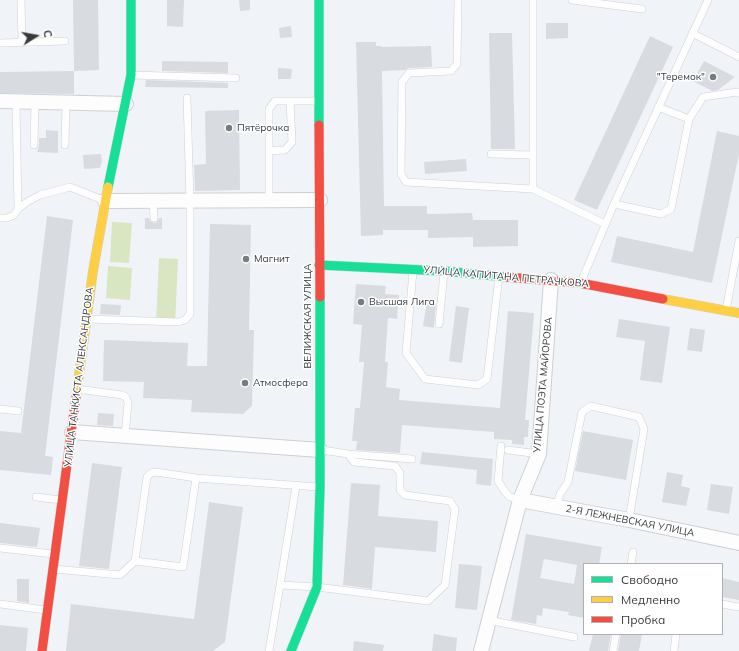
<!DOCTYPE html>
<meta charset="utf-8">
<style>
body{margin:0}
#map{position:relative;width:739px;height:651px;overflow:hidden;background:#f0f4f8;font-family:Mulish,sans-serif}
canvas{display:block}
.legend{position:absolute;left:583px;top:563px;width:140px;height:72px;box-sizing:border-box;background:#fff;border:1px solid #afb1b1;margin:0;padding:5px 7px;list-style:none;font-size:12px;color:#373b3d}
.legend li{display:flex;align-items:center;gap:8px;height:20px}
.legend b{width:20px;border:1px solid #afb1b1}
.north{position:absolute;left:16px;top:16px;width:40px;height:40px;-webkit-text-stroke:3px #fff;paint-order:stroke;rotate:79deg;font-size:11px;font-weight:700;line-height:16px;text-align:center;color:#373b3d}
.north::after{content:'';display:block;margin:auto;width:14px;height:18px;background:#373b3d;clip-path:polygon(50% 0,100% 100%,50% 72%,0 100%)}
</style>
<div id="map">
<canvas width="739" height="651"></canvas>
<ul class="legend">
<li><b style="height:5px;background:#16e098"></b>Свободно</li>
<li><b style="height:5px;background:#ffcf43"></b>Медленно</li>
<li><b style="height:5px;background:#f24e42"></b>Пробка</li>
</ul>
<div class="north">С</div>
</div>
<script>
const ctx = document.querySelector('canvas').getContext('2d');
ctx.lineJoin = 'round';
function paint(path, color) {
  ctx.fillStyle = color;
  ctx.fill(path, 'evenodd');
}
function poly(rows) {
  const path = new Path2D();
  for (const r of rows) {
    path.moveTo(r[0], r[1]);
    for (let i = 2; i < r.length; i += 2) path.lineTo(r[i], r[i + 1]);
  }
  return path;
}
function stroke(path, color, width, dash) {
  ctx.strokeStyle = color;
  ctx.lineWidth = width;
  ctx.lineCap = dash ? 'butt' : 'round';
  ctx.setLineDash(dash || []);
  ctx.stroke(path);
}
function drawText(font, color, halo, rows, align = 'center') {
  ctx.font = font + ' Mulish,sans-serif';
  ctx.lineWidth = 3;
  ctx.setLineDash([]);
  ctx.textBaseline = 'middle';
  ctx.strokeStyle = halo;
  ctx.fillStyle = color;
  for (const [text, x, y, turn = 0] of rows) {
    ctx.save();
    ctx.translate(x, y);
    ctx.rotate((+turn || 0) * Math.PI / 180);
    ctx.textAlign = isNaN(turn) ? turn : align;
    if (halo) ctx.strokeText(text, 0, 0);
    ctx.fillText(text, 0, 0);
    ctx.restore();
  }
}
const green = poly([
 [112,222,132,223,129,263,110,262],
 [159,258,178,259,175,324,156,323],
 [108,266,132,268,130,300,106,298]
]);
const building = poly([
 [73,0,98,0,99,70,74,71],
 [167,0,184,0,183,27,167,26],
 [239,0,250,0,250,10,240,11],
 [546,23,568,23,568,38,546,39],
 [291,26,292,37,280,38,279,28],
 [489,33,512,33,515,149,491,149],
 [650,36,673,47,597,210,574,200],
 [356,42,376,42,376,46,381,46,381,47,431,46,432,67,409,68,405,70,382,71,384,206,427,206,427,214,472,213,473,220,518,220,518,246,473,247,473,237,428,238,428,230,383,230,383,235,361,236],
 [162,61,228,62,228,73,162,71],
 [704,61,735,77,718,90,712,91,693,81],
 [278,68,292,69,291,79,278,79],
 [74,71,74,94,0,93,0,72],
 [146,80,228,83,228,88,145,87],
 [239,110,240,190,195,191,194,165,206,164,205,111],
 [46,130,58,131,58,153,37,152,39,146,39,138,46,138],
 [717,131,739,136,739,154,712,283,611,262,617,236,693,252],
 [101,154,102,161,100,168,84,169,83,155],
 [466,159,467,171,425,174,424,162],
 [47,216,73,220,45,456,53,457,51,475,0,470,0,431,21,433],
 [145,218,149,218,150,221,154,223,157,222,159,218,162,218,162,229,145,229],
 [210,224,251,225,249,330,254,330,252,406,243,414,191,412,192,400,143,398,144,382,103,381,104,340,188,343,187,366,207,366],
 [356,284,386,286,385,294,399,295,397,319,388,318,385,362,388,362,386,387,400,389,399,400,500,408,508,311,534,313,525,420,529,420,528,437,524,437,524,445,512,444,512,440,494,439,494,432,402,425,400,453,356,450,357,441,352,441,355,408,360,408,364,362,359,362,362,325,353,324],
 [427,301,436,303,434,328,423,326],
 [101,304,121,305,120,315,100,314],
 [456,306,469,308,462,363,449,361],
 [619,319,670,327,662,383,640,380,645,341,616,337],
 [690,328,705,330,702,352,687,350],
 [98,413,114,414,113,426,97,425],
 [583,431,633,440,626,480,575,471],
 [422,452,493,459,491,486,476,484,477,470,420,464],
 [92,463,122,467,109,569,79,566],
 [667,472,683,475,681,486,690,488,686,506,662,502],
 [351,483,380,485,378,516,438,521,436,552,375,547,372,589,343,585],
 [711,484,733,487,729,514,707,510],
 [209,502,243,507,225,642,213,651,66,651,71,604,194,619],
 [0,523,40,528,37,547,0,543],
 [526,534,602,547,599,564,584,564,584,618,568,615,569,612,543,608,542,616,537,615,536,624,511,620],
 [544,559,577,565,574,584,540,578],
 [459,564,482,566,477,610,455,608],
 [722,578,739,582,739,600,722,597],
 [17,579,29,579,29,603,17,601],
 [0,625,28,628,26,651,0,651],
 [434,634,457,638,456,651,432,651],
 [593,634,611,634,608,651,589,651],
 [621,634,642,634,639,651,618,651],
 [354,641,384,645,383,651,353,651]
]);
const lane = poly([
 [21,0,22,42],
 [458,0,457,64,451,71,409,73,402,82,401,174,406,182,533,189,605,224],
 [533,0,533,189],
 [572,0,642,9],
 [692,33,739,57],
 [0,43,65,41],
 [131,75,236,78],
 [16,102,18,209],
 [658,107,689,119],
 [34,145,35,102],
 [65,145,66,103],
 [269,151,285,150,292,142,290,101],
 [491,154,533,155],
 [153,201,154,218],
 [269,201,269,109,275,101,317,101],
 [614,204,661,214,671,209,689,119,703,97,737,92,739,93],
 [0,218,7,218,14,215,18,209,27,202,40,195,70,187,103,200],
 [413,271,406,353,425,379,478,385,487,379,499,276],
 [581,282,614,204,708,0],
 [726,310,739,241],
 [87,319,178,322,185,320,190,314,190,201,187,98],
 [439,324,444,272],
 [77,389,122,395,126,397,128,403,125,436],
 [0,409,18,411],
 [501,446,498,481,505,492,510,497,520,500],
 [508,450,539,454],
 [348,454,412,459],
 [36,497,61,500],
 [556,507,560,494,568,482,582,412,591,406,639,417,644,429,629,520],
 [0,548,53,554],
 [135,561,147,477,151,473,156,472,196,478,318,487],
 [631,564,633,552],
 [54,569,120,575,135,561,183,567,196,478],
 [280,585,296,486],
 [0,604,46,610],
 [722,604,739,607],
 [488,620,574,637],
 [269,651,280,585,317,587,428,601,445,585,455,509,450,501,405,495,400,490,400,473,395,466,354,462,348,454,322,450],
 [613,651,616,634],
 [674,651,676,634]
]);
const street = poly([
 [0,101,126,104],
 [105,201,320,200],
 [72,432,320,450],
 [520,500,629,520,739,543],
 [481,651,520,500,539,454,551,280]
]);
const fast = poly([
 [319,0,319,125],
 [108,187,131,75,131,0],
 [319,265,444,271,507,277],
 [291,651,317,587,320,487,320,297]
]);
const slow = poly([
 [663,299,739,313],
 [76,397,93,271,108,187]
]);
const jam = poly([
 [319,125,320,297],
 [507,277,580,283,663,299],
 [42,651,76,397]
]);
const markers = [
 [713,77,4,"#787c7e"],
 [229,128,4,"#787c7e"],
 [246,259,4,"#787c7e"],
 [361,302,4,"#787c7e"],
 [245,383,4,"#787c7e"]
];
const poiNames = [
 ["\"Теремок\"",705,77,"right"],
 ["Пятёрочка",237,128],
 ["Магнит",254,259],
 ["Высшая Лига",369,302],
 ["Атмосфера",253,383]
];
const streetNames = [
 ["УЛИЦА КАПИТАНА ПЕТРАЧКОВА",506,277,5],
 ["ВЕЛИЖСКАЯ УЛИЦА",308,316,-90],
 ["УЛИЦА ТАНКИСТА АЛЕКСАНДРОВА",79,377,-83],
 ["УЛИЦА ПОЭТА МАЙОРОВА",543,385,-85],
 ["2-Я ЛЕЖНЕВСКАЯ УЛИЦА",630,521,11]
];
paint(green, '#d8e6c1');
paint(building, '#d8dbdf');
stroke(lane, '#cdd0d3', 8);
stroke(street, '#cdd0d3', 16);
stroke(fast, '#cdd0d3', 10);
stroke(slow, '#cdd0d3', 10);
stroke(jam, '#cdd0d3', 10);
stroke(lane, '#fdfdfe', 7);
stroke(street, '#fdfdfe', 14);
stroke(fast, '#16e098', 9);
stroke(slow, '#ffcf43', 9);
stroke(jam, '#f24e42', 9);
for (const [x, y, r, color] of markers) {
  const dot = new Path2D();
  dot.arc(x, y, r, 0, 2 * Math.PI);
  ctx.fillStyle = color;
  ctx.fill(dot);
  stroke(dot, '#fff', 1.5);
}
drawText('10px', '#373b3d', '#fff', poiNames, 'left');
drawText('10px', '#373b3d', '#fff', streetNames);
</script>
